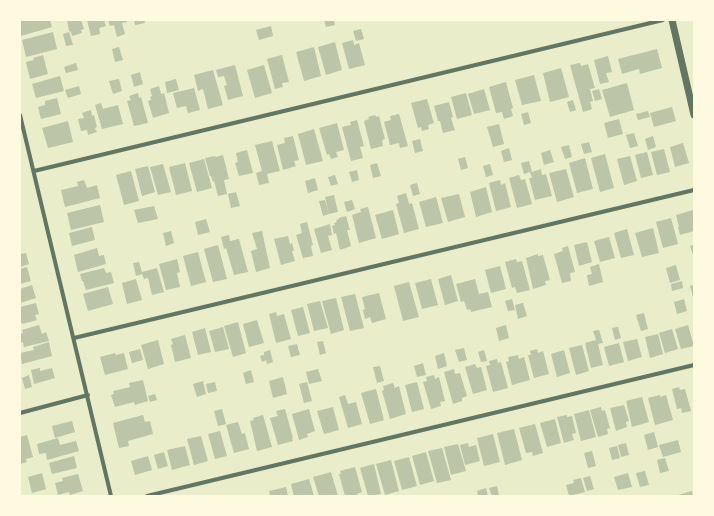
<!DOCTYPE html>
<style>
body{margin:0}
#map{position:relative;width:714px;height:516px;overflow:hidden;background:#e9edc9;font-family:Montserrat,sans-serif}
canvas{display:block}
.frame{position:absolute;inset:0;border:21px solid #fefae0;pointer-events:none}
</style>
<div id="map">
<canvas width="714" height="516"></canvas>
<div class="frame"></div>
</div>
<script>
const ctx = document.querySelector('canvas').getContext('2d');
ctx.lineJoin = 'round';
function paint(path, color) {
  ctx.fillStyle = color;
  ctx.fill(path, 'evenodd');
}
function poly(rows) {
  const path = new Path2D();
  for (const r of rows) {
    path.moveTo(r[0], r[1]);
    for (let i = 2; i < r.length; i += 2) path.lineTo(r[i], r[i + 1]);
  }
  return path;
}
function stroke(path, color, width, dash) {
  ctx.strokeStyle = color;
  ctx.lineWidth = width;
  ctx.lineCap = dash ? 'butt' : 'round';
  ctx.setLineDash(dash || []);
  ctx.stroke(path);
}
const building = poly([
 [20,20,50,20,52,27,21,36],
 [67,20,81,20,84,29,81,30,82,33,72,36,71,32,69,31],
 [87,20,104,20,106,26,99,28,100,34,91,36],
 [108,20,127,20,127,22,122,23,125,34,117,37,114,25,110,26],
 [134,20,144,20,145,23,135,25],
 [324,20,334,20,335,25,326,27],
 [271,26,273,36,259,40,256,30],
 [361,29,364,39,356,41,353,31],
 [53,32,57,49,26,57,22,40],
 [69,32,73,45,66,46,63,34],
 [353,40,354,45,359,43,365,65,349,69,342,43],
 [335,42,342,70,326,75,318,47],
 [119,47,123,60,115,62,112,49],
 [314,47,321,76,304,81,296,52],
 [657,49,662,68,640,74,639,69,622,74,618,59],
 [43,55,48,74,30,79,26,62,34,60,33,58],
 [282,55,289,82,282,83,283,87,275,89,267,59],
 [608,56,612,72,606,73,609,82,600,84,594,60],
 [76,63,78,70,66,73,64,67],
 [580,63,581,66,588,64,595,88,590,89,593,101,590,102,592,109,583,112,570,65],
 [235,65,243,96,228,100,224,86,227,85,224,76,218,77,216,70],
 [264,65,272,93,255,98,247,70],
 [561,68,569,97,550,102,543,73],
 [213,70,223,105,208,109,203,89,198,91,194,75],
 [140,72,143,84,134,87,131,75],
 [534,75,541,101,522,105,515,80],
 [60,76,64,91,36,98,32,84],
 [119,79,122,91,113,94,109,81],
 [176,79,179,90,167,93,165,82],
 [506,82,513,108,511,109,513,116,504,119,502,112,496,113,489,87],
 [627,83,634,110,610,117,602,90],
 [79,86,81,94,68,98,65,90],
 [159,86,161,94,164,93,169,113,153,118,148,101,151,100,150,97,152,96,150,89],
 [194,88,200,110,188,113,186,106,177,108,173,93],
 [484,89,490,110,474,114,468,94],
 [599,89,602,99,595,101,592,91],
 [138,93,139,98,141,97,148,123,134,126,127,101,131,100,129,96],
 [466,93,472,115,457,119,451,97],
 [57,98,61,114,41,119,38,107,45,105,45,101],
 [427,99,434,123,428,125,429,129,422,131,421,127,418,128,411,103],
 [573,100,576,110,570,112,567,102],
 [449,102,453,117,451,118,455,130,443,133,440,121,438,121,434,106],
 [101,103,103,109,118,105,123,124,102,129,95,105],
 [672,107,676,121,654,127,650,113],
 [91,110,92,116,94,115,97,127,95,128,97,132,88,135,87,130,81,131,78,119,84,118,82,113],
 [648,111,650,117,638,120,636,114],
 [528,112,531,123,524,125,521,114],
 [399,114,408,146,400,148,399,143,390,145,384,122,391,120,390,116],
 [375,115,376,117,379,116,385,139,382,140,383,146,371,149,364,121,369,119,368,117],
 [619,119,623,134,608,138,604,123],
 [357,120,364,146,360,147,363,158,351,161,342,127,351,125,350,122],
 [68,121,73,142,48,148,42,128],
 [337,123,344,150,336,152,338,157,331,159,329,154,327,155,319,128],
 [499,124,504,144,493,147,487,127],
 [314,129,323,161,306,165,298,134],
 [634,133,638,146,630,148,626,135],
 [293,136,299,160,294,161,296,166,283,170,277,145,285,143,284,138],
 [653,136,656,147,648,150,645,139],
 [420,139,423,151,415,153,412,141],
 [272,141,280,171,267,174,269,183,259,185,256,173,262,171,255,145],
 [589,142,592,152,584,154,581,144],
 [683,143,689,163,675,167,670,147],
 [569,145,572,157,565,159,561,147],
 [509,148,512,160,504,162,501,151],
 [664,149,670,172,657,175,651,152],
 [247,150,253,173,239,176,235,163,238,162,236,153],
 [550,150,554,162,544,165,541,153],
 [647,152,653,175,641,178,635,155],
 [605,154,614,188,600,192,591,158],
 [223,155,229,179,224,180,227,194,218,196,214,181,213,182,211,176,210,176,205,158,215,156,216,157],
 [630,156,637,181,624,185,617,159],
 [465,157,468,168,461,170,458,159],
 [585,158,593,189,577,193,569,163],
 [204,159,212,188,197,192,189,163],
 [529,161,532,172,541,169,542,175,546,174,552,196,535,200,529,178,532,178,530,172,524,174,521,163],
 [185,163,192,191,176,195,169,167],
 [377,163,381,176,373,178,370,165],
 [163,164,171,192,158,195,150,167],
 [490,164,493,175,486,177,483,166],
 [148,166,155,192,142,196,135,169],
 [566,169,574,197,557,202,549,173],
 [357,170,359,180,352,182,349,172],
 [131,171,139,201,124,205,116,175],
 [335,175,338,184,331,186,328,177],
 [519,175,521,180,525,179,532,204,517,208,509,178],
 [315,178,318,190,308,193,305,181],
 [84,180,87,188,97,185,100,198,65,207,61,190,78,186,77,182],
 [500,180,501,185,505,183,511,207,496,211,489,183],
 [417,183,420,194,413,196,410,185],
 [486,187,492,212,476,217,470,192],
 [236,192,240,206,231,208,228,194],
 [406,193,409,204,412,203,419,229,404,233,396,204,399,203,397,196],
 [459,194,465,217,448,222,441,198],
 [334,195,338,212,329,214,325,197],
 [436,197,443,223,426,227,419,202],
 [325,200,329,214,323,216,319,201],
 [352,200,355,209,347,212,344,202],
 [100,205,104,222,71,230,67,213],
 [154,206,158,219,138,223,134,210],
 [368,207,376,238,359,243,352,215,361,212,360,209],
 [393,210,399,234,382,239,375,215],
 [693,210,694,231,680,235,678,227,679,227,676,215],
 [346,216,350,230,347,230,351,246,340,250,336,233,334,234,332,226,335,225,334,223,337,222,336,220,339,219,339,218],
 [671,218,678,244,663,248,656,222],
 [206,219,210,232,198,235,195,222],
 [307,222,313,245,311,246,313,256,303,258,296,235,302,233,300,224],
 [330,224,332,235,328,236,332,250,321,253,314,229],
 [92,227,95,240,72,246,69,233],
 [653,228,659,253,642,257,635,233],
 [627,229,634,255,621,258,614,233],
 [171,231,174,243,166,246,163,233],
 [262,231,270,268,256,272,251,251,257,249,252,233],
 [229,235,230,241,239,239,248,272,234,275,226,248,224,249,221,237],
 [288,236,290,244,292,243,294,251,292,251,295,261,281,265,274,239],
 [609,237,615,258,600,262,594,241],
 [587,242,592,262,579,266,574,245],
 [218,245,227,279,213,282,204,249],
 [694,245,694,258,690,246],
 [568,246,575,272,570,273,571,281,562,283,554,254,563,251,562,248],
 [97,248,99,256,104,255,106,264,78,272,74,255],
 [198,252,206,282,191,286,183,256],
 [26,253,29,264,20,267,20,254],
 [538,254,538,256,543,255,550,280,545,281,546,285,533,289,526,258],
 [177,259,180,272,177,273,180,287,166,290,159,264],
 [516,259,517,262,522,261,530,290,517,293,515,287,512,288,505,262],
 [139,262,142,272,157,268,164,292,152,295,148,278,144,279,142,274,136,276,133,263],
 [599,264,603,282,589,286,587,275,592,274,590,267],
 [676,265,680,280,670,283,666,268],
 [500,266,506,289,491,293,485,270],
 [27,267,31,281,20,284,20,269],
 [104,268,106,273,111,272,114,283,86,290,83,281,82,281,80,274],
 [451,275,458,301,445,305,438,279],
 [136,279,142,300,127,304,122,283],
 [431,279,438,305,422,309,415,283],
 [475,279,479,294,488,292,492,307,471,312,470,309,467,310,464,301,461,302,456,284],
 [682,281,683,288,672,291,671,284],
 [409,282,419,317,403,321,394,286],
 [32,285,36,298,20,303,20,289],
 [694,285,694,296,693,297,690,286],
 [108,287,113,304,88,311,83,294],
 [379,293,386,319,372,323,370,317,365,319,363,310,365,309,362,297],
 [355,294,364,328,350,331,341,297],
 [336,298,344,330,331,334,322,301],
 [512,299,515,310,508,311,505,301],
 [684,299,687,311,677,314,674,302],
 [320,301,328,328,314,331,307,304],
 [36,303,39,314,35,315,37,320,22,324,20,319,20,307],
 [523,303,527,316,518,319,515,305],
 [303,307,310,333,298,336,291,310],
 [276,312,277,316,284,314,291,339,276,343,269,314],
 [644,313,648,329,641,331,636,315],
 [257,320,264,343,249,347,243,324],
 [238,322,246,353,233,357,224,326],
 [39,325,42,334,46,332,49,341,24,347,23,342,20,343,20,334,23,333,22,330],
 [506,325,509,338,499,341,496,328],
 [688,325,694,346,681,349,675,329],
 [223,327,229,349,215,352,209,331],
 [618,327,621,338,615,340,612,328],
 [205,328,211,352,198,355,192,332],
 [672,329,678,349,665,353,659,333],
 [599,330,603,343,598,344,603,365,591,368,585,343,596,340,593,331],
 [658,334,663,354,650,358,645,337],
 [185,335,191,358,175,362,171,345,173,344,171,339],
 [637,339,642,357,628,361,623,342],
 [158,340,164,364,148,369,141,345],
 [323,341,326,353,320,355,317,342],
 [49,342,52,356,22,364,20,353,34,350,33,347],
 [619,343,624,362,609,366,604,347],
 [297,344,300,355,291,357,288,346],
 [582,345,589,371,576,375,569,348],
 [464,348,467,360,459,362,455,350],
 [140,349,143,360,132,363,129,352],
 [537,349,538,353,543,351,549,374,534,378,528,355,531,355,530,351],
 [270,350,273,362,267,364,266,360,262,362,260,356,264,355,264,352],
 [484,350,487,361,481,362,478,352],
 [564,350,570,373,557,377,551,354],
 [115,353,116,355,124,353,128,369,105,375,100,357],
 [444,353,447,366,438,369,435,356],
 [518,355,519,359,524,357,530,380,512,385,506,362,509,361,508,357],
 [497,359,498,363,501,362,508,388,493,392,486,366,490,365,489,361],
 [423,363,426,375,417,377,414,366],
 [475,364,477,368,481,367,487,390,473,394,465,367],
 [380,366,384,381,377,383,373,367],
 [40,368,40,371,52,368,55,378,34,384,31,370],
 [318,369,322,381,309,384,306,372],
 [454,369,455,374,460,373,467,396,462,398,462,401,453,404,444,372],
 [251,370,254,382,246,384,243,373],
 [29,375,32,387,25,389,22,378],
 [434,375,435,379,439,377,445,401,440,402,441,406,431,409,423,382,427,381,426,377],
 [283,377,287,394,273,398,269,381],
 [143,380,148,401,135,405,134,402,115,407,111,395,114,394,113,391,130,387,129,383],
 [203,381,206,394,197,397,193,384],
 [215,382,217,391,208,393,206,384],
 [307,382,312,401,304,403,299,384],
 [417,382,424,409,412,412,405,385],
 [393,383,395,388,399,386,406,414,390,419,382,391,384,390,383,386],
 [679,387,680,390,685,389,691,411,682,413,681,408,677,409,672,389],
 [376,389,384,420,370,424,361,393],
 [155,394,157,400,150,402,148,396],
 [345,395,348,404,356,402,362,424,348,428,339,397],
 [660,395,660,397,666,395,673,420,655,425,648,398],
 [642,397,649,422,632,427,626,401],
 [624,405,629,421,626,422,627,427,616,431,610,408],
 [333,407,339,430,324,434,317,411],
 [601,407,602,411,605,410,610,428,607,429,608,434,598,437,590,410],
 [222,409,226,424,218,426,214,411],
 [285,409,293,438,292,438,293,441,278,445,270,418,278,416,276,411],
 [309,409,315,431,307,434,308,437,299,440,292,414],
 [589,410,596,437,581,441,574,414],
 [143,415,145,422,150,421,153,434,128,441,129,446,119,448,113,423],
 [263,415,272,447,257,451,250,421,254,420,253,418],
 [567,415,567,417,572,416,576,433,572,434,574,440,564,443,557,417],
 [555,419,561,443,547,447,540,423],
 [72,421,75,432,55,438,52,426],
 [238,422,242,434,245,433,249,449,234,453,226,425],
 [535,424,543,453,533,456,532,452,526,453,519,428],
 [514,429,522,460,505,465,497,433],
 [220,431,227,456,215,459,208,434],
 [654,432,658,447,648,450,644,435],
 [493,434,500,462,484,466,477,438],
 [27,435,33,457,26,459,27,462,20,464,20,437],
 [201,436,208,461,194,465,187,439],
 [58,438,60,445,76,441,79,451,47,460,46,453,39,454,37,444],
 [678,440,681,452,663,457,659,445],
 [468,443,469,447,476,445,480,461,465,465,460,445],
 [626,443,629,455,621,457,618,445],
 [458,444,466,471,451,475,444,447],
 [185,446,190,465,172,470,167,450],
 [617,446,620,458,612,460,609,448],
 [442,448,451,480,437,483,428,451],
 [592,451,596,466,588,468,584,453],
 [164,452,168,466,158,469,154,455],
 [426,452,434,481,420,485,412,456],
 [74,456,77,468,52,474,49,463],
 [148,456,152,470,135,475,131,461],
 [409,457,417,486,402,490,394,461],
 [665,458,669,471,660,473,657,460],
 [391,460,399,491,385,495,376,464],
 [374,464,381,494,368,496,360,468],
 [355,467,362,492,357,494,358,496,345,496,339,474,341,474,340,471],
 [645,471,649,485,640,487,636,473],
 [331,472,338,496,319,496,313,477],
 [42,473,46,489,32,493,28,477],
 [628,473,632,487,618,490,614,477],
 [78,474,83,491,70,495,69,492,58,495,55,483,63,481,62,478],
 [590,476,594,489,587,491,583,478],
 [581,478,585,492,569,496,566,485,574,483,573,480],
 [309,479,314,496,294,496,291,484],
 [497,486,499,495,492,496,489,488],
 [286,487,288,496,270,496,269,491],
 [486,488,488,496,478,496,477,491],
 [692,491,693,496,675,496]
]);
const minor = poly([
 [20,115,111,496],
 [34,171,663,20],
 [74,338,694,190],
 [20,413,88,395],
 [147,496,694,365]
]);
const tertiary = poly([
 [672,20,694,115]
]);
paint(building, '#bcc5a7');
stroke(minor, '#617663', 4);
stroke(tertiary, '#617663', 7);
</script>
